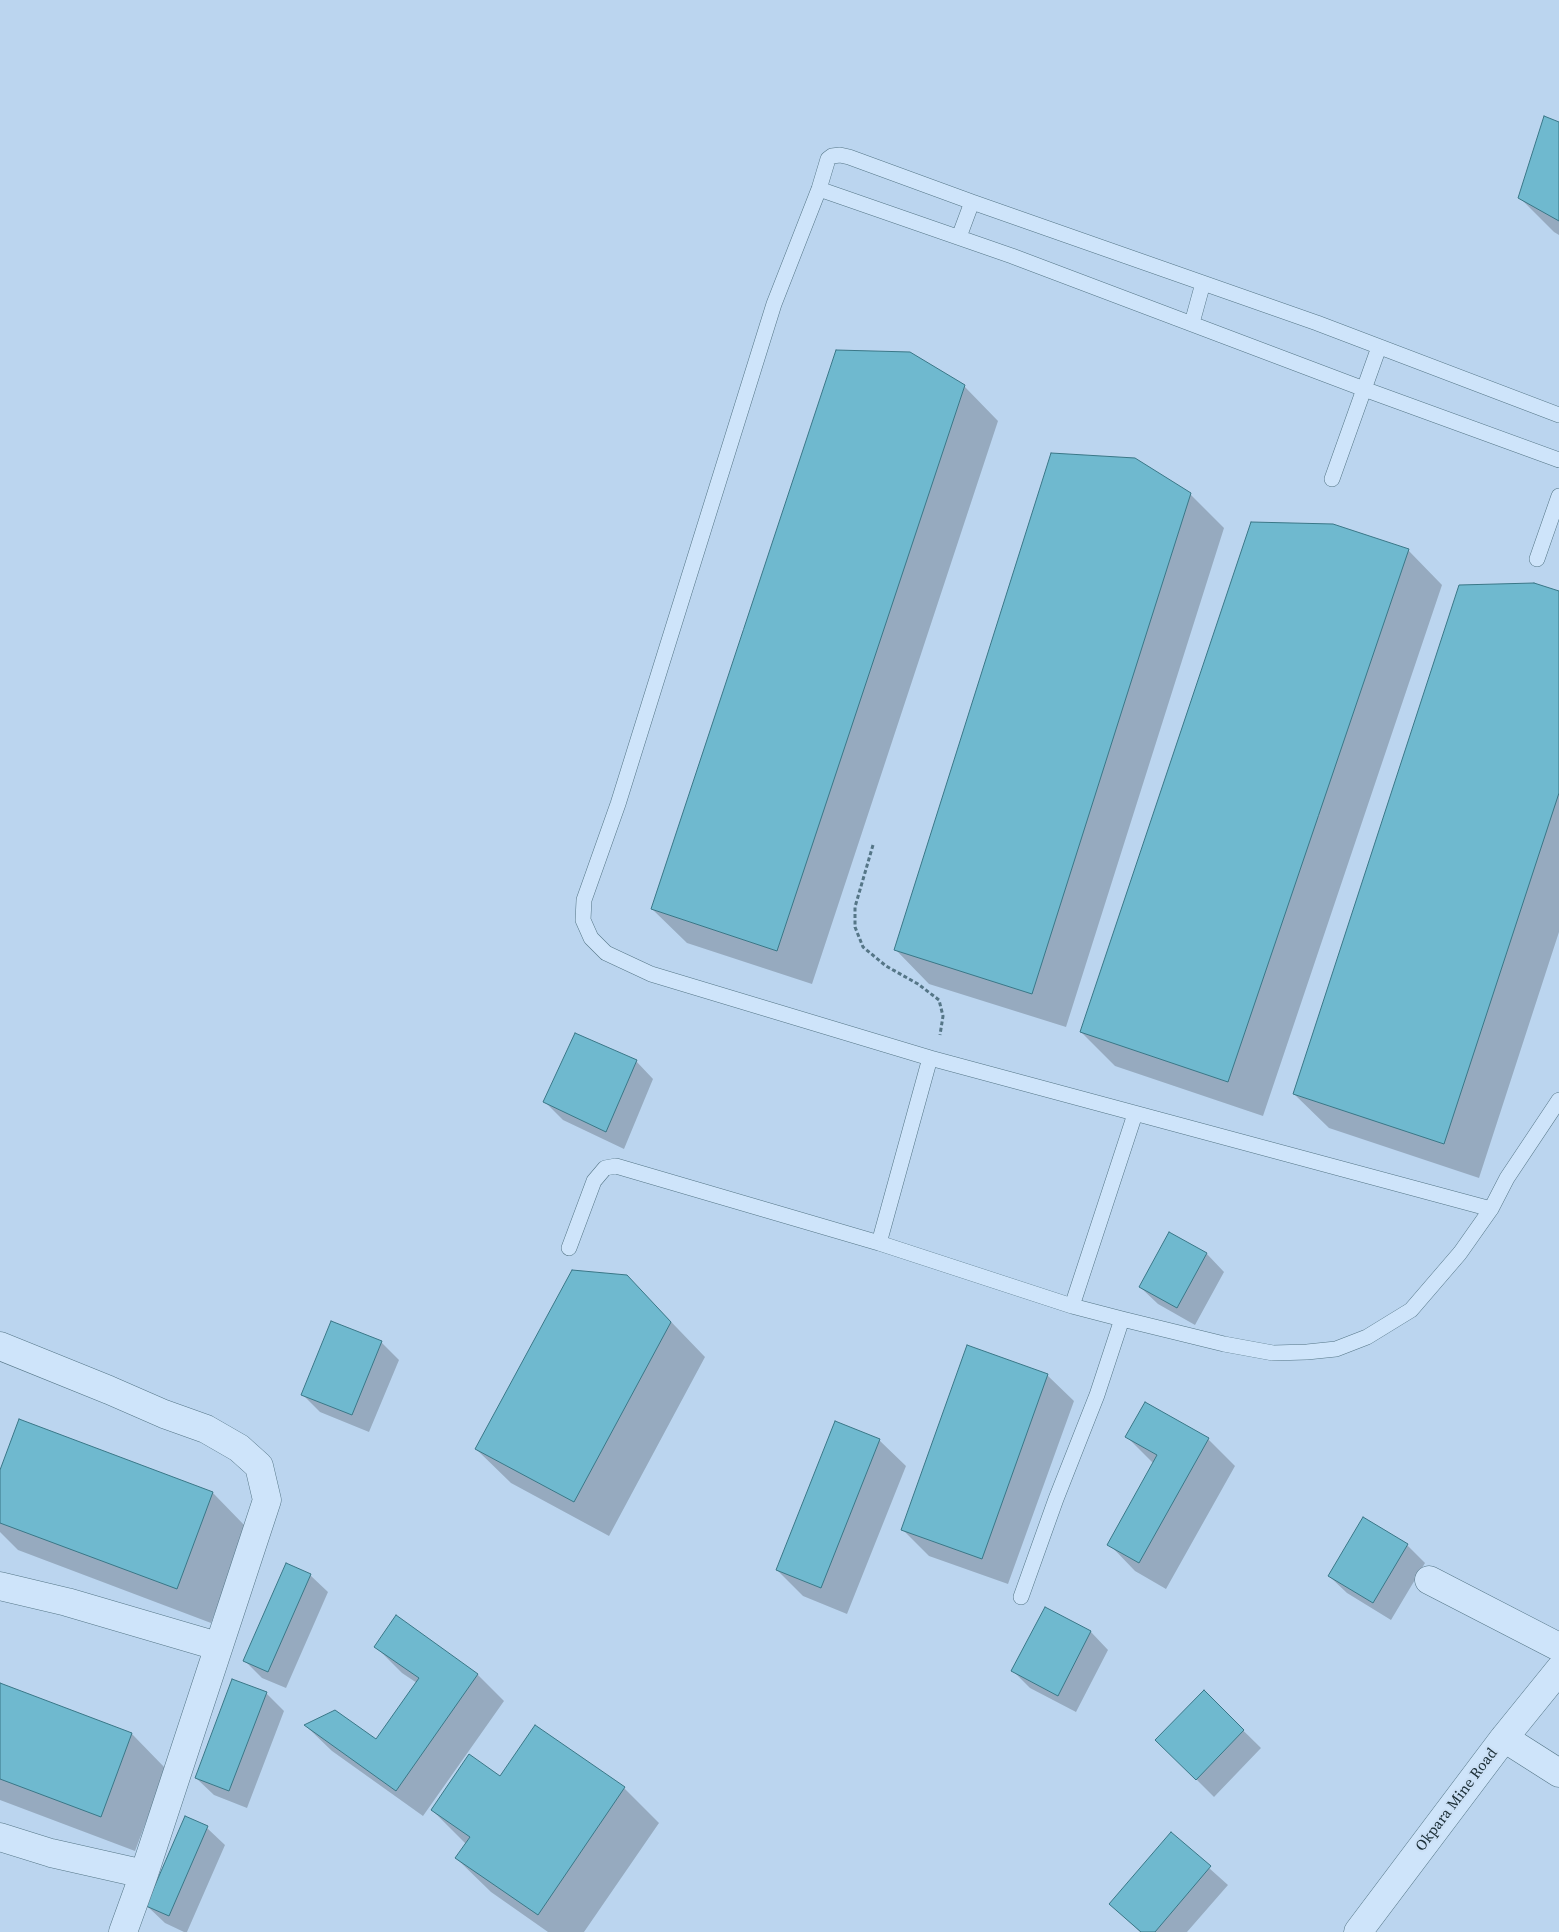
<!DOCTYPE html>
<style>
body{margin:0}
canvas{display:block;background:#bbd5ef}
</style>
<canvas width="1559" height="1932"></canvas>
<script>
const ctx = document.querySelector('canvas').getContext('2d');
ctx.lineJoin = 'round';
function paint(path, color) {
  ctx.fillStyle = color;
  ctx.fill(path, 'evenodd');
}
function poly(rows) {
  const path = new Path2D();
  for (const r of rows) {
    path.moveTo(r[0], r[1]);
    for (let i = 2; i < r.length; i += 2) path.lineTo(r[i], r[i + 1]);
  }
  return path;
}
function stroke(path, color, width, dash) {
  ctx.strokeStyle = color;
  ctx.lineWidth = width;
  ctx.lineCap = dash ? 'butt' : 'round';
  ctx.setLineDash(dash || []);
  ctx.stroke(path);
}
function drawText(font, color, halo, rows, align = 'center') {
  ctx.font = font + ' "Source Serif 4",serif';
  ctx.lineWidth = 4.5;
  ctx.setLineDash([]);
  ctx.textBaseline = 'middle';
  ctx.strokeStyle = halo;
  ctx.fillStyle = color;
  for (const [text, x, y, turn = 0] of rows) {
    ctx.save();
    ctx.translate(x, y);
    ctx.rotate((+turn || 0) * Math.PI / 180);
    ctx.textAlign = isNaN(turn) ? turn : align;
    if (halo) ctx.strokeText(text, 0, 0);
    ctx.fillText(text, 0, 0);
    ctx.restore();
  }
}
const shadow = poly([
 [1559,123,1559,235,1554,232,1519,197],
 [964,386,998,421,812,984,687,943,652,909],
 [1190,494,1224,528,1066,1027,929,984,895,949],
 [1408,550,1442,585,1263,1116,1115,1066,1081,1032],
 [1559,592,1559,932,1479,1178,1329,1128,1294,1094],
 [636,1061,653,1079,624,1149,563,1120,545,1102],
 [1170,1234,1207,1254,1224,1272,1195,1325,1158,1304,1140,1287],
 [627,1276,705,1357,609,1536,511,1483,476,1449],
 [381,1342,399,1360,369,1432,320,1412,302,1394],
 [1047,1375,1074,1401,1008,1584,929,1556,903,1530],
 [1145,1403,1208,1439,1235,1466,1166,1589,1135,1571,1109,1544,1154,1464,1127,1437],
 [20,1421,213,1493,247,1528,211,1623,18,1550,0,1532,0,1473],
 [879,1440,906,1466,847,1614,803,1596,777,1570],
 [1407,1545,1425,1563,1391,1620,1347,1593,1329,1576],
 [310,1575,328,1592,286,1688,262,1678,244,1660],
 [1045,1608,1091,1632,1108,1650,1076,1712,1030,1688,1013,1671],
 [376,1647,477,1674,504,1701,423,1816,332,1751,306,1726,376,1741,417,1683,402,1673],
 [0,1685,132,1734,166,1769,135,1851,0,1800],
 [1204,1692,1261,1748,1214,1797,1157,1740],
 [266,1693,284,1711,247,1808,214,1795,196,1778],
 [536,1727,624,1788,659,1823,584,1932,548,1932,491,1892,456,1858,466,1844,432,1810,501,1778],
 [207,1828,225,1845,187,1932,184,1932,165,1923,147,1906],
 [1171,1834,1228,1885,1187,1932,1140,1932,1110,1904]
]);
const building = poly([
 [1544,116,1559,122,1559,221,1518,198,1544,116],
 [836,350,910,352,965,385,777,951,651,909,836,350],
 [1051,453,1135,458,1191,493,1032,994,894,950,1051,453],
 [1251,522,1333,524,1409,549,1228,1082,1080,1032,1251,522],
 [1534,583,1559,591,1559,793,1444,1144,1293,1094,1459,585,1534,583],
 [575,1033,637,1060,606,1132,543,1102,575,1033],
 [1169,1232,1207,1253,1177,1308,1139,1287,1169,1232],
 [572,1270,627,1275,671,1322,574,1502,475,1449,572,1270],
 [331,1321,382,1341,352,1415,301,1395,331,1321],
 [967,1345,1048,1374,982,1559,901,1530,967,1345],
 [1145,1402,1209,1438,1139,1563,1107,1545,1157,1455,1125,1437,1145,1402],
 [19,1419,213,1492,177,1589,0,1523,0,1470,19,1419],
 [835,1421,880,1439,821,1588,776,1570,835,1421],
 [1363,1517,1408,1544,1373,1603,1328,1576,1363,1517],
 [286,1563,311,1574,268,1672,243,1661,286,1563],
 [1045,1607,1091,1631,1058,1696,1011,1671,1045,1607],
 [396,1615,478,1674,396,1791,304,1725,335,1710,376,1739,419,1678,374,1647,396,1615],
 [232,1679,267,1692,229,1791,195,1778,232,1679],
 [0,1683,132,1733,101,1817,0,1779,0,1683],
 [1204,1690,1244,1730,1196,1780,1155,1740,1204,1690],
 [535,1725,625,1787,538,1915,455,1858,470,1837,431,1810,469,1754,500,1776,535,1725],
 [185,1816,208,1826,169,1916,146,1906,185,1816],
 [1171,1832,1211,1866,1155,1932,1141,1932,1109,1904,1171,1832]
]);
const path = poly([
 [873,845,855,907,855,927,863,947,886,966,918,984,939,1000,943,1016,940,1035]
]);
const service = poly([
 [819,189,1012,256,1364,389,1559,460],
 [959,237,972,202],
 [1192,323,1203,283],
 [1332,479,1379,347],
 [1537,559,1559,496],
 [1491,1209,930,1058,651,974,606,953,591,938,583,920,584,900,618,804,774,304,819,189,828,159,832,156,840,155,849,157,972,202,1317,323,1559,415],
 [879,1243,930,1058],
 [569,1248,594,1181,605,1168,616,1166,879,1243,1072,1306,1122,1319,1224,1344,1273,1353,1307,1352,1336,1349,1367,1337,1411,1310,1460,1253,1491,1209,1507,1178,1559,1100],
 [1072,1306,1135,1114],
 [1021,1597,1056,1499,1097,1395,1122,1319]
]);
const minor = poly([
 [0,1346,109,1390,164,1414,206,1429,239,1448,259,1466,267,1500,144,1874,123,1932],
 [1429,1580,1559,1647],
 [0,1586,67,1602,217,1646],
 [1504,1738,1559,1773],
 [0,1837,51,1853,144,1874],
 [1358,1932,1504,1738,1559,1670]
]);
const streetNames = [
 ["Okpara Mine Road",1457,1800,-53]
];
paint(shadow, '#0003');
paint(building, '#6fb9cf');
stroke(building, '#3a7787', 1);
stroke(service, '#557687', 16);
stroke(minor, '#557687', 29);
stroke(path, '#557687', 3, [4, 2.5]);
stroke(service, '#cee4fa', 15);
stroke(minor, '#cee4fa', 28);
drawText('15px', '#1a2d35', '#cbe0f6', streetNames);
</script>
